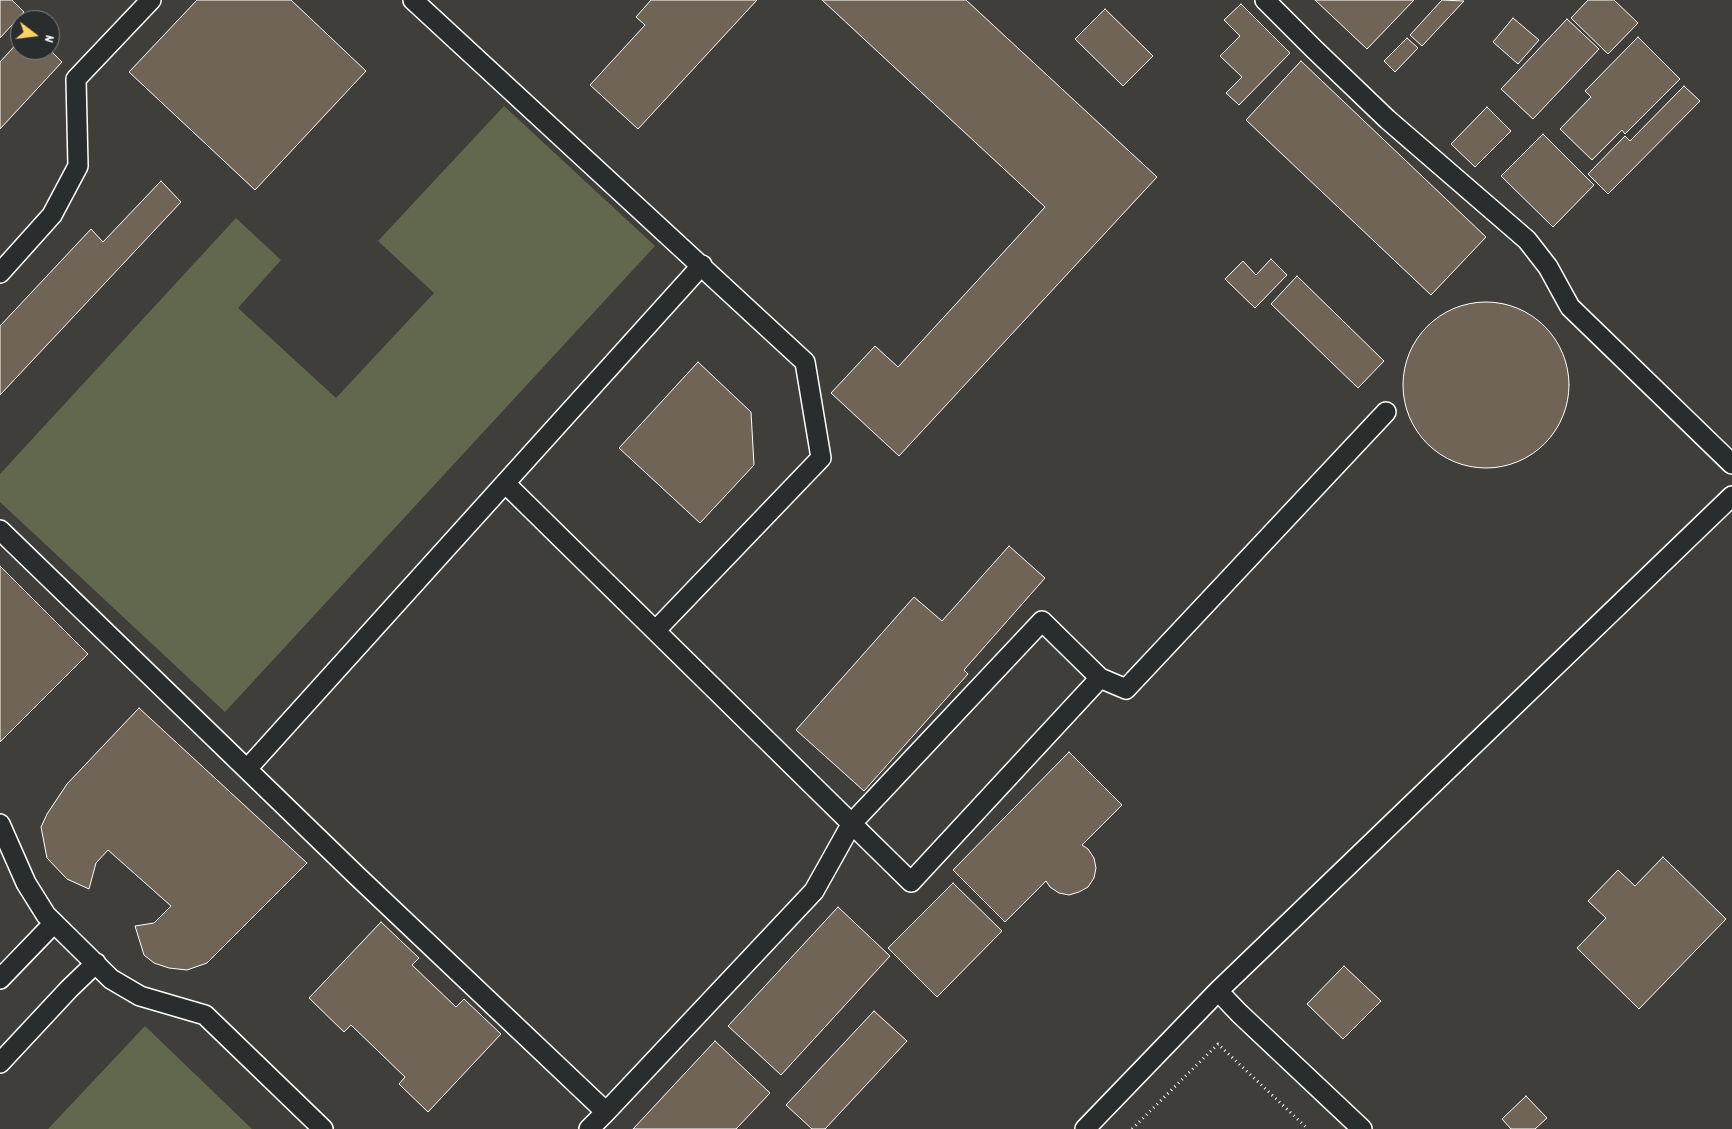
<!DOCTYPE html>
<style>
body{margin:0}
#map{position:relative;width:1732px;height:1129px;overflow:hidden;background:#3f3e3a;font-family:Dekko,sans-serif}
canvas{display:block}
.north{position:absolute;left:10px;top:10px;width:50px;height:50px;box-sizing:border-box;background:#2a2d2e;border:1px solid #7f8182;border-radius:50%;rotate:105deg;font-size:14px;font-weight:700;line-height:20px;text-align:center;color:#fff}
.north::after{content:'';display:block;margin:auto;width:18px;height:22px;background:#ffd166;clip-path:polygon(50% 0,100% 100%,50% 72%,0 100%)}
</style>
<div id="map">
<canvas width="1732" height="1129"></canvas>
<div class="north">N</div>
</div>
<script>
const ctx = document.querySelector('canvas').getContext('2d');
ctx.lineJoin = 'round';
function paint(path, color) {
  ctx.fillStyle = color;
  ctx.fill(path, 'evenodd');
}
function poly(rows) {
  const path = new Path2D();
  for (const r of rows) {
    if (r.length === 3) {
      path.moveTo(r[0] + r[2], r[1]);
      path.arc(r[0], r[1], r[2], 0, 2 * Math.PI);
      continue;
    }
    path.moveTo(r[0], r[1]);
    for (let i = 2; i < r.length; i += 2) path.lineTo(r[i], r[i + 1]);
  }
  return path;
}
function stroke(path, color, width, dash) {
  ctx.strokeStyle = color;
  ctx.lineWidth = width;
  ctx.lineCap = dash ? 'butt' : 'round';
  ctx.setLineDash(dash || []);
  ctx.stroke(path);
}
const green = poly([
 [504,106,655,246,225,712,0,502,0,474,236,218,281,260,238,308,336,398,434,293,378,241],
 [145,1026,252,1129,48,1129]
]);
const building = poly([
 [0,0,12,0,24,12,0,38,0,0],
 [197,0,291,0,366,71,255,190,129,72,197,0],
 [651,0,757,0,638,129,590,85,645,25,636,17,651,0],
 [822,0,966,0,1157,177,899,456,831,393,875,346,898,367,1045,207,822,0],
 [1315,0,1414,0,1367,49,1315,0],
 [1442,0,1464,1,1422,46,1410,35,1442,0],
 [1588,0,1614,0,1638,23,1608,54,1571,18,1588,0],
 [1241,4,1290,53,1239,105,1226,93,1242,77,1220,56,1240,36,1224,20,1241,4],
 [1105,9,1153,56,1123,86,1075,39,1105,9],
 [1513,18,1539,40,1518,64,1493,42,1513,18],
 [1567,19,1599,49,1533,119,1501,89,1567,19],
 [1638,37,1680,79,1625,134,1622,130,1592,160,1560,129,1591,97,1585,91,1638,37],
 [1407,38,1418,48,1395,72,1384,61,1407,38],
 [20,40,20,50,50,50,62,62,0,129,0,62,20,40],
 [1301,61,1486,237,1431,295,1246,120,1301,61],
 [1684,86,1700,101,1608,194,1588,174,1625,136,1630,141,1684,86],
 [1487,107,1511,131,1475,167,1451,144,1487,107],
 [1543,134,1594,185,1553,227,1501,176,1543,134],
 [161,181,181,202,0,395,0,326,91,229,103,242,161,181],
 [1271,259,1287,275,1255,308,1225,279,1243,261,1256,275,1271,259],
 [1297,276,1384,361,1358,388,1271,304,1297,276],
 [1486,385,83],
 [698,362,751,412,754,465,700,523,619,448,698,362],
 [1009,546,1045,578,964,670,968,674,864,791,796,730,914,597,942,621,1009,546],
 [0,566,88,654,0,742,0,566],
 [139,708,307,863,207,963,187,970,169,968,154,963,144,955,135,926,154,923,171,906,108,850,96,863,89,889,67,879,47,858,41,827,47,814,67,784,139,708],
 [1069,752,1122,805,1082,845,1088,849,1094,858,1096,868,1094,878,1088,887,1079,892,1069,895,1059,893,1050,887,1046,881,1005,922,953,870,1069,752],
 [1663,857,1726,919,1639,1009,1577,948,1606,918,1588,901,1618,870,1635,886,1663,857],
 [953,883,1002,931,937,997,888,948,953,883],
 [838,907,890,956,781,1075,728,1026,838,907],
 [381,922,419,958,412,965,456,1007,464,999,501,1034,428,1112,399,1084,405,1077,351,1025,344,1032,309,998,381,922],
 [1344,966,1381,1001,1343,1039,1307,1004,1344,966],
 [874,1011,907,1041,825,1129,812,1129,786,1105,874,1011],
 [715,1041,770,1093,736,1129,633,1129,715,1041],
 [1526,1096,1547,1118,1535,1129,1511,1129,1502,1119,1526,1096]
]);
const path = poly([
 [1132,1129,1218,1044,1308,1129]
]);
const lane = poly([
 [413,0,805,362,821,458,656,630],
 [1265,0,1314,49,1387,119,1527,240,1548,267,1570,307,1732,464],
 [0,273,52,215,78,166,76,79,151,0],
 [506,484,911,882,1100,678,1126,689,1386,412],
 [0,530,356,875,606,1112,814,891,852,823,1042,621,1100,678],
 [247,769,702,265],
 [0,824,26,883,46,915,111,979,140,996,205,1015,323,1129],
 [0,979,54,923],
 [1218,991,1239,1013,1362,1129],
 [0,1063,69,989,96,963],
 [589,1129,606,1112],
 [1085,1129,1218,991,1732,496]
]);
paint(green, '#62684e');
paint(building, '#706456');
stroke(building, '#fff', 1);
stroke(lane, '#fff', 22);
stroke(path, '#fff', 3, [1, 4]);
stroke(lane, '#2a2d2e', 19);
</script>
